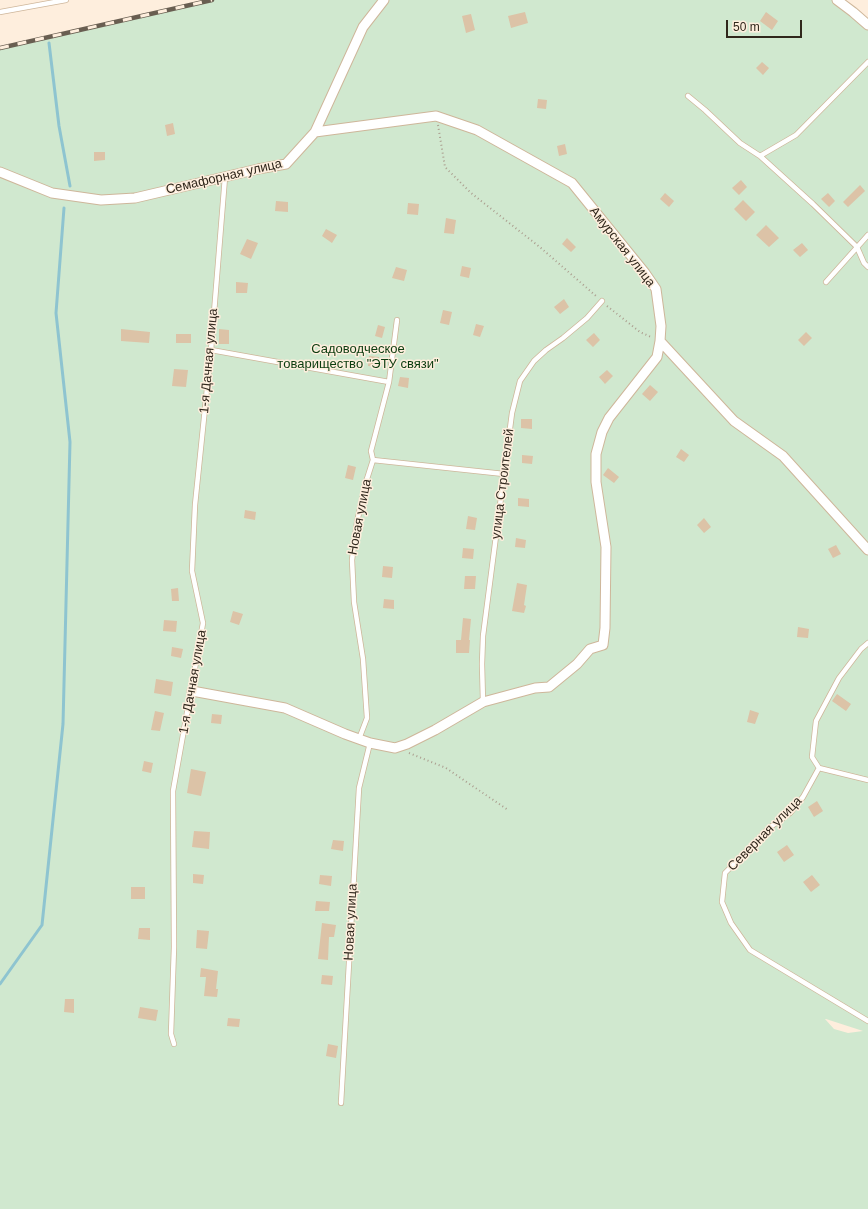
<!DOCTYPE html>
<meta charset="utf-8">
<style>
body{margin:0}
#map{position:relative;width:868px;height:1209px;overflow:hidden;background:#feeedd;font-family:Arial,sans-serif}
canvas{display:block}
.scale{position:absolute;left:726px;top:20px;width:76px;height:18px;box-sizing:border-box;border:2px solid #30271c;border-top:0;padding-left:5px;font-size:12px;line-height:14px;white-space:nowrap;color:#30271c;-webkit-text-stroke:3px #feeedd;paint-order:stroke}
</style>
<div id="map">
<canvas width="868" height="1209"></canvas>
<div class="scale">50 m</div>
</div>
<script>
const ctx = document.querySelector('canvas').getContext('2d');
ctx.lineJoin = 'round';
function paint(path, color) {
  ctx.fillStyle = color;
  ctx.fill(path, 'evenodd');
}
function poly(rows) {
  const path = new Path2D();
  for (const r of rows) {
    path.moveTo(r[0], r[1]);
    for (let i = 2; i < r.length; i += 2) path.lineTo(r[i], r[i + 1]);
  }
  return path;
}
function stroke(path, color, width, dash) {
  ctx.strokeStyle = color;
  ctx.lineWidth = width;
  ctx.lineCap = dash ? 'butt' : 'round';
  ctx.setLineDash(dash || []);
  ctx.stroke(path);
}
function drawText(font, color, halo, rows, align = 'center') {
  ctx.font = font + ' Arial,sans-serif';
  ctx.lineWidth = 3;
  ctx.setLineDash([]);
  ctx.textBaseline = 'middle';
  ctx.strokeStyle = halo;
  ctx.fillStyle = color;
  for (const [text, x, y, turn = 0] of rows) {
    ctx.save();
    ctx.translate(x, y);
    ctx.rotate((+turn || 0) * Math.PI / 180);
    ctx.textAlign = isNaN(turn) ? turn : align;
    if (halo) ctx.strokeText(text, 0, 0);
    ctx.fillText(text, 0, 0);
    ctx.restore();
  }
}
const green = poly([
 [207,0,840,0,868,24,868,1209,0,1209,0,47],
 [825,1019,826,1019,863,1031,848,1033,834,1029]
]);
const stream = poly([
 [49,43,59,126,70,186],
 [0,984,42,925,63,724,70,442,56,313,64,208]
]);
const building = poly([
 [525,12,528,23,511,28,508,16],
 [766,12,778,21,772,30,760,21],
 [471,14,475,30,466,33,462,16],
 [762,62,769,68,763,75,756,68],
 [538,99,547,100,546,109,537,108],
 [173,123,175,134,167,136,165,125],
 [565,144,567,154,559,156,557,146],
 [94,152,105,152,105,160,94,161],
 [741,180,747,187,739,195,732,188],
 [860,185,865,191,848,207,843,202],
 [665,193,674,201,669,207,660,199],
 [828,193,835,201,829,207,821,199],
 [743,200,755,212,746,221,734,209],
 [276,201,288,202,288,212,275,211],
 [408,203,419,204,418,215,407,214],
 [446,218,456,220,454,234,444,233],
 [766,225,779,238,769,247,756,235],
 [326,229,337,235,332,243,322,236],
 [567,238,576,247,571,252,562,244],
 [247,239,258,243,251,259,240,254],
 [802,243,808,250,800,257,793,250],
 [462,266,471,268,469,278,460,276],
 [396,267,407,270,404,281,392,278],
 [236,282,248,283,247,293,236,293],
 [564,299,569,307,560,314,554,307],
 [443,310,452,312,449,325,440,323],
 [476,324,484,326,480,337,473,335],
 [378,325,385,327,382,338,375,336],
 [121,329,150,332,149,343,121,341],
 [219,329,229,330,229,344,219,344],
 [806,332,812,338,804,346,798,340],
 [594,333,600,340,593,347,586,340],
 [176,334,191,334,191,343,176,343],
 [369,356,379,357,378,367,368,366],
 [174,369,188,370,186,387,172,386],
 [607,370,613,376,605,384,599,377],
 [400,377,409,378,408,388,398,386],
 [650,385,658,392,650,401,642,394],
 [521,419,532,419,532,429,521,428],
 [681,449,689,455,684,462,676,457],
 [522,455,533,456,532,464,522,463],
 [348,465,356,467,353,480,345,478],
 [608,468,619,477,614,483,603,475],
 [518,498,529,499,529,507,518,506],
 [245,510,256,512,255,520,244,518],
 [468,516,477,518,475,530,466,529],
 [704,518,711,527,704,533,697,525],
 [516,538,526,540,525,548,515,547],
 [836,545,841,554,833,558,828,549],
 [463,548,474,549,473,559,462,558],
 [383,566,393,567,392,578,382,577],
 [465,576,476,576,475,589,464,589],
 [517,583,527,585,524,605,526,606,524,613,512,611],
 [178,588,179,601,172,601,171,589],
 [384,599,394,600,394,609,383,608],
 [233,611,243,614,239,625,230,622],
 [463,618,471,619,469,640,470,640,469,653,456,653,456,640,461,640],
 [164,620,177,621,176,632,163,631],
 [798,627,809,629,808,638,797,637],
 [172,647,183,649,181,658,171,656],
 [156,679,173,682,171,696,154,693],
 [837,694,851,704,846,711,832,701],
 [750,710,759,713,755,724,747,722],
 [155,711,164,713,160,731,151,730],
 [212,714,222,715,221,724,211,723],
 [144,761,153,763,151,773,142,771],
 [191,769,206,772,201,796,187,793],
 [817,801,823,811,814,817,808,807],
 [194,831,210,832,209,849,192,847],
 [333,840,344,841,343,851,331,849],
 [787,845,794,855,784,862,777,852],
 [193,874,204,875,203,884,193,883],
 [320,875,332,876,331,886,319,884],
 [812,875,820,885,811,892,803,882],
 [131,887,145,887,145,899,131,899],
 [316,901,330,902,329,911,315,911],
 [322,923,336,925,334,937,329,937,328,960,318,959],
 [139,928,150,928,150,940,138,939],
 [197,930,209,931,207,949,196,948],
 [201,968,218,971,216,989,218,989,217,997,204,996,206,977,200,977],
 [322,975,333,976,332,985,321,984],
 [65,999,74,999,74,1013,64,1012],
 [140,1007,158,1010,156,1021,138,1018],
 [228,1018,240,1019,239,1027,227,1026],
 [328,1044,338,1046,336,1058,326,1056]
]);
const path = poly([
 [438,125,445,167,471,193,541,248,596,296],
 [607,306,640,332,651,337],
 [409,753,446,768,508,810]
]);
const lane = poly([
 [0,12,66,0],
 [688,96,705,110,740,143,760,156,813,204,857,247,864,263,868,267],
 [760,156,796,135,868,62],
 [826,282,868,235],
 [211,350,389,382],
 [373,460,504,474],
 [483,702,482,664,483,636,512,413,520,381,534,361,546,350,563,338,587,318,602,301],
 [359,739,367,718,363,659,354,602,352,560,357,522,366,482,373,460,371,451,389,382,397,320],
 [819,768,803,797,790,813,769,828,725,873,722,902,731,923,750,950,868,1021],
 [819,768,812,757,816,721,839,678,861,649,868,643],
 [819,768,868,780],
 [174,1044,171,1034,174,947,173,791,203,623,192,571,195,505,211,350,225,177],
 [341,1103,359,788,370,743]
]);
const street = poly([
 [837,0,853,12,868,25],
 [315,132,436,116,477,130,572,183,645,273,656,289,661,326,660,341,734,421,783,456,868,550],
 [0,172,52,193,101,200,135,198,258,169,286,164,315,132,363,27,384,0],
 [192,691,285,708,345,734,370,743,395,748,407,744,435,730,483,702,535,688,549,687,577,664,590,649,603,645,605,628,606,547,596,482,596,454,602,432,609,418,657,357,660,341]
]);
const rail = poly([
 [0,48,212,0]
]);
const streetNames = [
 ["Семафорная улица",224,177,-13],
 ["Амурская улица",622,247,52],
 ["1-я Дачная улица",209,361,-85],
 ["улица Строителей",503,484,-83],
 ["Новая улица",360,517,-79],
 ["1-я Дачная улица",193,682,-80],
 ["Северная улица",765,834,-45],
 ["Новая улица",351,922,-87]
];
const parkNames = [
 ["Садоводческое",358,349],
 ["товарищество \"ЭТУ связи\"",358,364]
];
paint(green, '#d0e8cf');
stroke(stream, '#8ec4d0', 3);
paint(building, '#dcc3a7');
stroke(lane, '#ceb69a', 6);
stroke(street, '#ceb69a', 11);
stroke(path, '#ab9e8f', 2, [1, 3]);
stroke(lane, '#fff', 4.5);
stroke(street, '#fff', 9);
stroke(rail, '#695e51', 4.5);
stroke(rail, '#feeedd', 3, [9]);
drawText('13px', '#30271c', '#feeedd', streetNames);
drawText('13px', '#0b3c0f', '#feeedd', parkNames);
</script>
